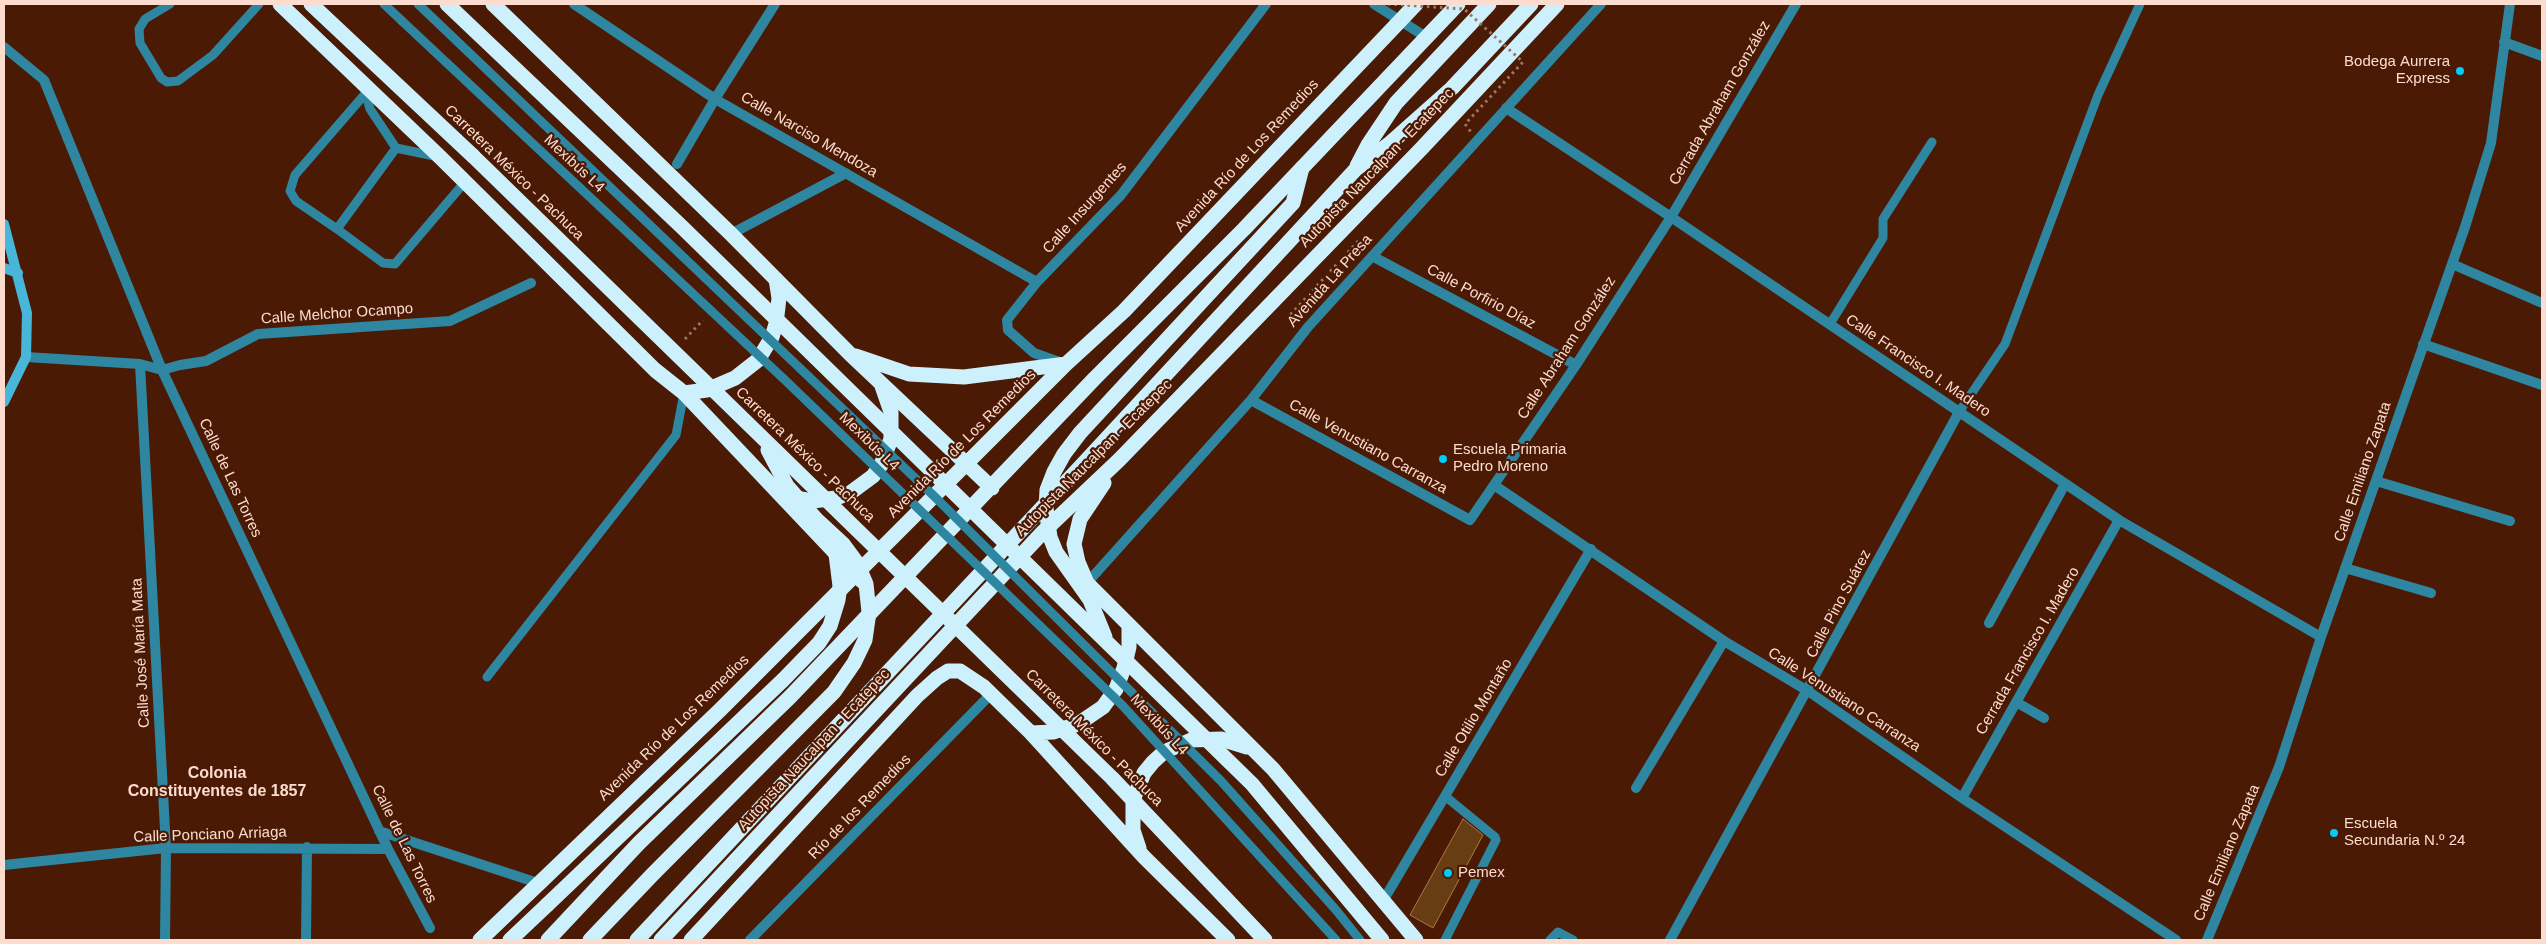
<!DOCTYPE html>
<meta charset="utf-8">
<style>
body{margin:0}
#map{position:relative;width:2546px;height:944px;overflow:hidden;background:#4a1a04;font-family:Arial,sans-serif}
canvas{display:block}
.frame{position:absolute;inset:0;border:5px solid #fddcd0;pointer-events:none}
</style>
<div id="map">
<canvas width="2546" height="944"></canvas>
<div class="frame"></div>
</div>
<script>
const ctx = document.querySelector('canvas').getContext('2d');
ctx.lineJoin = 'round';
function paint(path, color) {
  ctx.fillStyle = color;
  ctx.fill(path, 'evenodd');
}
function poly(rows) {
  const path = new Path2D();
  for (const r of rows) {
    path.moveTo(r[0], r[1]);
    for (let i = 2; i < r.length; i += 2) path.lineTo(r[i], r[i + 1]);
  }
  return path;
}
function stroke(path, color, width, dash) {
  ctx.strokeStyle = color;
  ctx.lineWidth = width;
  ctx.lineCap = dash ? 'butt' : 'round';
  ctx.setLineDash(dash || []);
  ctx.stroke(path);
}
function drawText(font, color, halo, rows, align = 'center') {
  ctx.font = font + ' Arial,sans-serif';
  ctx.lineWidth = 4.5;
  ctx.setLineDash([]);
  ctx.textBaseline = 'middle';
  ctx.strokeStyle = halo;
  ctx.fillStyle = color;
  for (const [text, x, y, turn = 0] of rows) {
    ctx.save();
    ctx.translate(x, y);
    ctx.rotate((+turn || 0) * Math.PI / 180);
    ctx.textAlign = isNaN(turn) ? turn : align;
    if (halo) ctx.strokeText(text, 0, 0);
    ctx.fillText(text, 0, 0);
    ctx.restore();
  }
}
const building = poly([
 [1463,819,1483,835,1433,928,1410,915,1463,819]
]);
const path = poly([
 [1297,318,1291,314,1360,239],
 [685,339,703,320]
]);
const lane = poly([
 [170,4,145,19,139,29,140,43,161,78,167,82,178,81,213,55,259,4],
 [384,4,402,21],
 [365,91,370,109,396,148,439,157],
 [396,148,337,229,383,263,395,264,464,183],
 [337,229,296,201,290,191,295,175,365,94],
 [1830,324,1883,238,1883,219,1932,142],
 [1959,412,2005,344,2098,95,2140,4],
 [487,677,676,435,684,393],
 [1445,796,1495,837,1496,840,1445,940],
 [1550,940,1558,932,1573,940]
]);
const street = poly([
 [574,4,715,99,1037,282],
 [1374,4,1426,37],
 [2504,42,2542,56],
 [4,47,44,80,162,370,388,849,430,928],
 [1506,108,1671,217,2119,520,2321,637],
 [677,164,715,99,775,4],
 [731,234,846,173],
 [1372,256,1576,365],
 [2452,264,2542,303],
 [2423,344,2542,385],
 [26,357,140,364,162,370,180,365,206,361,258,334,450,321,531,283],
 [1062,363,1034,353,1008,330,1007,320,1037,282,1121,195,1266,4],
 [140,364,166,848,165,940],
 [1251,400,1470,520,1576,365,1671,217,1796,4],
 [2376,481,2510,521],
 [1494,485,1724,641,1808,691,1962,798,2176,940],
 [2345,568,2431,593],
 [1087,583,1251,400,1308,327,1601,4],
 [1989,623,2065,484],
 [2016,702,2044,718],
 [1636,788,1724,641],
 [1962,798,2119,520],
 [379,831,538,883],
 [4,865,166,848,388,849],
 [1383,901,1591,549],
 [306,940,307,847],
 [750,940,991,694],
 [1670,940,1959,412],
 [2207,940,2279,767,2321,637,2465,227,2491,143,2510,4]
]);
const secondary = poly([
 [4,224,27,313,26,357,4,402],
 [4,268,18,273]
]);
const highway = poly([
 [280,4,441,158,655,370,684,393,862,581],
 [311,4,473,156],
 [493,4,731,234,850,354,992,488],
 [1357,166,1368,145,1396,103,1489,4],
 [856,356,909,374,964,377,1066,364],
 [684,393,707,390,735,378,758,360,772,337,776,324,779,298,776,279],
 [1104,483,1080,519,1074,544,1078,562,1087,583,1273,769,1416,940],
 [789,497,813,501,836,498,850,493,873,476,881,465,891,439,891,412,882,386],
 [1031,733,1053,732,1078,724,1103,707,1116,689,1124,668,1129,647,1129,625],
 [1139,848,1133,830,1133,800,1144,773,1153,762,1164,752,1191,740,1221,739,1247,747],
 [480,940,720,710,1066,364,1124,311,1416,4],
 [510,940,547,905],
 [548,940,639,843,790,697,1095,378,1244,229,1458,4],
 [637,940,1084,463,1356,169,1389,144,1452,88,1531,4],
 [661,940,1043,532,1119,460,1421,149,1557,4],
 [691,940,917,696,937,678,948,671,960,671,984,687,1031,733,1144,857,1228,940]
]);
const pathBridge = poly([
 [1388,4,1464,9,1523,62,1465,124,1471,132]
]);
const laneBridge = poly([
 [418,4,936,498,1221,781,1336,910,1360,940],
 [402,21,786,381,1123,706,1336,940]
]);
const highwayBridge = poly([
 [447,4,682,227,1252,784,1382,940],
 [473,156,1112,778,1265,940],
 [1105,637,1090,600,1056,552,1050,537,1046,508,1047,490,1054,472,1064,454,1080,433,1293,203,1302,168],
 [547,905,783,680,819,643,830,626,838,600,840,586,836,554,825,533],
 [590,940,652,875,834,692,854,663,865,640,869,612,866,584,857,563,843,544,816,519,787,486,768,450]
]);
const markers = [
 [2460,71,5,"#00cbf9"],
 [1443,459,5,"#00cbf9"],
 [2334,833,5,"#00cbf9"],
 [1448,873,5,"#00cbf9"]
];
const poiNames = [
 ["Bodega Aurrera",2450,62,"right"],
 ["Express",2450,79,"right"],
 ["Escuela Primaria",1453,450],
 ["Pedro Moreno",1453,467],
 ["Escuela",2344,824],
 ["Secundaria N.º 24",2344,841],
 ["Pemex",1458,873]
];
const streetNames = [
 ["Cerrada Abraham González",1720,103,-60],
 ["Calle Narciso Mendoza",809,135,30],
 ["Avenida Río de Los Remedios",1247,156,-47],
 ["Mexibús L4",574,164,43],
 ["Autopista Naucalpan - Ecatepec",1377,168,-46],
 ["Carretera México - Pachuca",514,173,44],
 ["Calle Insurgentes",1085,208,-48],
 ["Avenida La Presa",1330,281,-48],
 ["Calle Porfirio Díaz",1481,297,28],
 ["Calle Melchor Ocampo",337,314,-4],
 ["Calle Abraham González",1567,348,-57],
 ["Calle Francisco I. Madero",1918,366,34],
 ["Mexibús L4",869,442,44],
 ["Avenida Río de Los Remedios",962,444,-45],
 ["Calle Venustiano Carranza",1368,447,29],
 ["Carretera México - Pachuca",805,455,44],
 ["Autopista Naucalpan - Ecatepec",1094,458,-45],
 ["Calle Emiliano Zapata",2363,472,-71],
 ["Calle de Las Torres",230,478,65],
 ["Calle Pino Suárez",1839,604,-62],
 ["Cerrada Francisco I. Madero",2028,651,-60],
 ["Calle José María Mata",141,653,-93],
 ["Calle Venustiano Carranza",1844,700,33],
 ["Calle Otilio Montaño",1474,718,-59],
 ["Mexibús L4",1159,725,47],
 ["Avenida Río de Los Remedios",674,728,-44],
 ["Carretera México - Pachuca",1094,738,45],
 ["Autopista Naucalpan - Ecatepec",814,750,-47],
 ["Río de los Remedios",860,807,-46],
 ["Calle Ponciano Arriaga",210,835,-2],
 ["Calle de Las Torres",404,844,64],
 ["Calle Emiliano Zapata",2227,853,-67]
];
const neighbourhoodNames = [
 ["Colonia",217,774],
 ["Constituyentes de 1857",217,792]
];
paint(building, '#673d13');
stroke(building, '#b17742', 1);
stroke(path, '#9e7564', 3, [2.5, 4]);
stroke(lane, '#2e86a0', 9);
stroke(street, '#2e86a0', 10);
stroke(secondary, '#48b6d8', 10);
stroke(highway, '#cdf0fd', 15);
stroke(pathBridge, '#9e7564', 3, [2.5, 4]);
stroke(laneBridge, '#2e86a0', 9);
stroke(highwayBridge, '#cdf0fd', 15);
for (const [x, y, r, color] of markers) {
  const dot = new Path2D();
  dot.arc(x, y, r, 0, 2 * Math.PI);
  ctx.fillStyle = color;
  ctx.fill(dot);
  stroke(dot, '#4a1a04', 2);
}
drawText('15px', '#fddcd0', '#4a1a04', poiNames, 'left');
drawText('15px', '#fddcd0', '#4a1a04', streetNames);
drawText('bold 16px', '#fddcd0', '#4a1a04', neighbourhoodNames);
</script>
